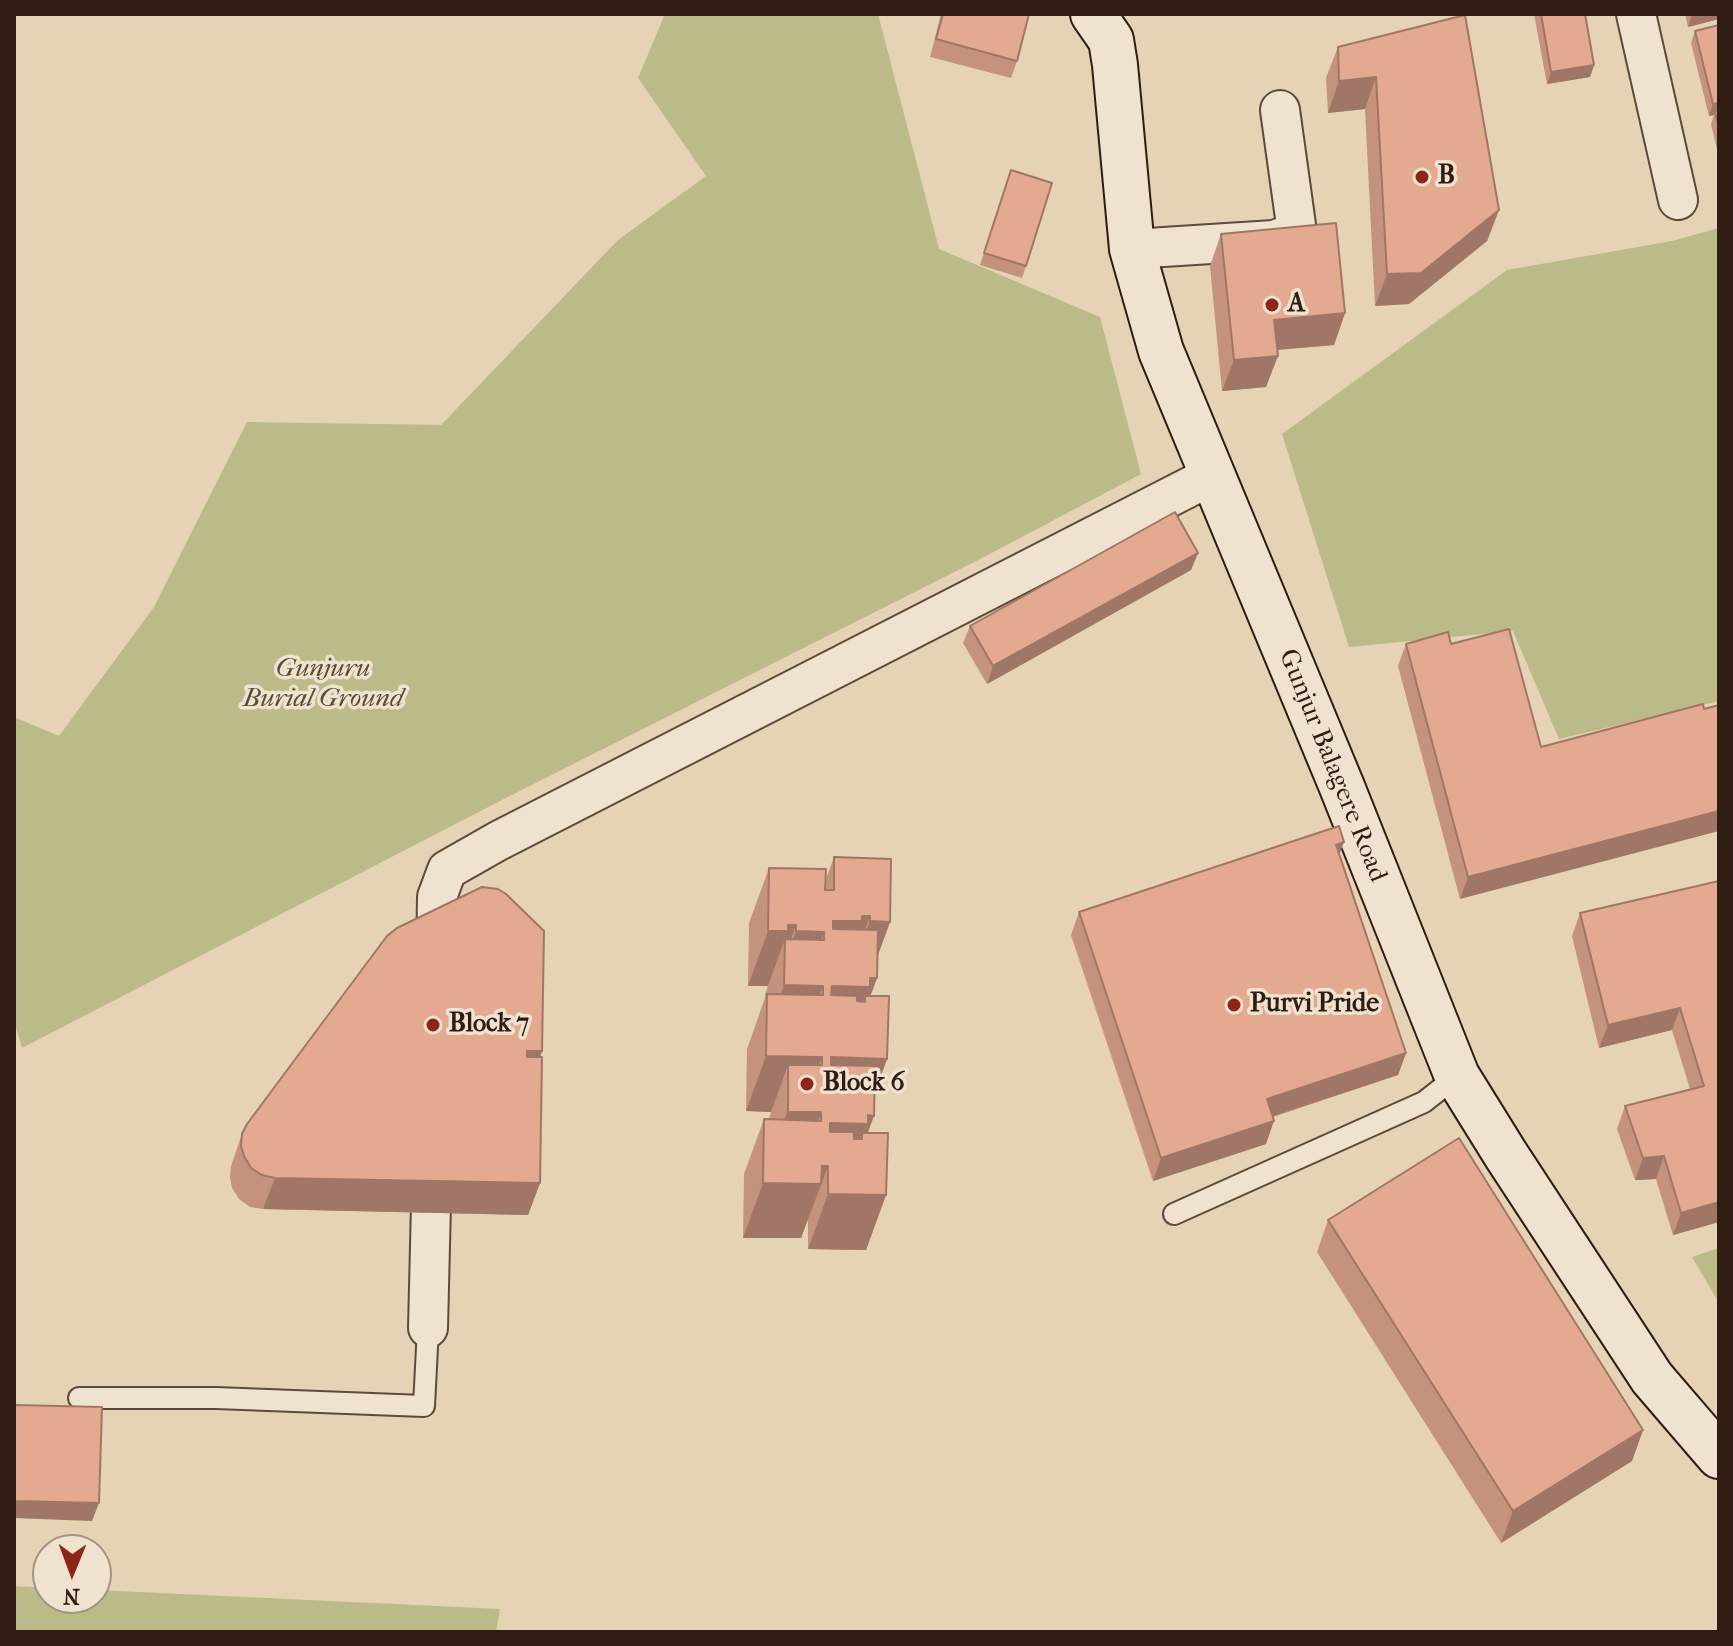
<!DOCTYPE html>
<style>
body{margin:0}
#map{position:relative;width:1733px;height:1646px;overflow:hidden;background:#e6d2b4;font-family:"IM FELL French Canon",serif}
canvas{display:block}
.frame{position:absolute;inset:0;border:16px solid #2f1c12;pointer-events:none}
.north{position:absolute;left:32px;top:1534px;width:80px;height:80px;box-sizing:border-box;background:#efe2ce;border:2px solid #a29383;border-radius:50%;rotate:181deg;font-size:22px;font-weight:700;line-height:32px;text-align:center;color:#2f1c12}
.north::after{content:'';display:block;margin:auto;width:28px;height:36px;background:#8f2418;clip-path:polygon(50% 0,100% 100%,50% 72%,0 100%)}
</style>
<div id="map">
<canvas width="1733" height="1646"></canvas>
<div class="frame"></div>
<div class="north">N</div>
</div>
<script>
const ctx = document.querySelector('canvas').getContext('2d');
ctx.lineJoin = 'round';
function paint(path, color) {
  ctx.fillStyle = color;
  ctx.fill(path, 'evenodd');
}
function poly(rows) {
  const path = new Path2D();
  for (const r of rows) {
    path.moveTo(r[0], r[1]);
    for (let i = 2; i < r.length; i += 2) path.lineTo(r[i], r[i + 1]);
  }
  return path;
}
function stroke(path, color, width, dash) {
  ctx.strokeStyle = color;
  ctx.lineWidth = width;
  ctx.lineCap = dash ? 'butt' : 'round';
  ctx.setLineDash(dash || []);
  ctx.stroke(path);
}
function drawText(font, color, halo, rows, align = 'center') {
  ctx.font = font + ' "IM FELL French Canon",serif';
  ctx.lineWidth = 7;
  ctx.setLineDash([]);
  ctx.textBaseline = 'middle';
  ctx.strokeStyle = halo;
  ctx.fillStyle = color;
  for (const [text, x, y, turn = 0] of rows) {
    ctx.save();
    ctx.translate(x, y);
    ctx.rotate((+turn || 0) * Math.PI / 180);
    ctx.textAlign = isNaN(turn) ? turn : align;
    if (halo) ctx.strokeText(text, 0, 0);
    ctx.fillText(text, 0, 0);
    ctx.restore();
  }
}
const green = poly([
 [665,14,878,14,939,249,1100,317,1141,474,986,556,496,803,22,1048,14,1020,14,717,59,736,154,607,247,422,441,425,618,240,706,176,638,78],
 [1719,228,1719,701,1559,739,1513,631,1349,647,1282,434,1507,270,1672,241],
 [1719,1248,1719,1303,1692,1257],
 [14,1586,48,1588,48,1598,96,1598,96,1590,500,1609,496,1632,14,1632]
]);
const lane = poly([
 [1174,1214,1424,1102,1457,1076],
 [79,1398,216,1398,424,1406,428,1328]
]);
const street = poly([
 [1636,14,1678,200],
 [1132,249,1274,240,1291,234,1296,225,1280,110],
 [436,961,437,897,447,870,498,841,1211,476],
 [428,1328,432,1163]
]);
const secondary = poly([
 [1093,14,1111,40,1115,65,1132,249,1161,351,1342,787,1457,1076,1506,1155,1652,1378,1719,1456]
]);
const wall = poly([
 [941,14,1029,14,1017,61,1011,78,930,57],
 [1534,14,1585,14,1594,65,1590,77,1547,84],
 [1685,14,1719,14,1719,19,1688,27],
 [1465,15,1499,210,1487,241,1409,304,1375,306,1365,109,1328,113,1326,78,1338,47],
 [1719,25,1719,158,1711,124,1714,115,1709,116,1691,43,1695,31],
 [1011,170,1026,266,1022,278,980,265],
 [1221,234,1345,313,1334,345,1277,350,1266,387,1222,391,1210,266],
 [1198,553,1191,570,987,684,963,643,970,626],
 [1406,644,1451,644,1541,747,1460,899,1398,666],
 [1340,854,1406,1053,1398,1075,1273,1117,1266,1144,1153,1181,1071,935,1079,912],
 [834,857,890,922,877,957,877,978,870,996,887,1059,875,1093,868,1133,886,1195,866,1250,808,1249,808,1221,807,1221,801,1238,743,1238,744,1174,764,1119,769,1119,771,1112,746,1111,747,1049,765,998,765,994,770,980,768,986,748,986,749,923,769,868,825,882],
 [1719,881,1719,1222,1673,1235,1656,1179,1635,1180,1617,1129,1625,1106,1690,1089,1672,1030,1599,1048,1572,936,1580,913],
 [542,1051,540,1057,540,1183,528,1215,263,1209,250,1207,239,1199,232,1188,230,1177,231,1166,242,1134],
 [1328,1220,1643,1430,1632,1461,1501,1543,1317,1252]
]);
const shadedWall = poly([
 [1697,14,1719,14,1719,19,1688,27,1692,15],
 [1594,65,1590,77,1547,84,1551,72],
 [1376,77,1365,109,1328,113,1339,81],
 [1719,103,1719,113,1715,112,1714,115,1709,116,1713,104],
 [1499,210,1487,241,1409,304,1375,306,1387,274],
 [1345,313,1334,345,1263,351,1274,320],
 [1278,356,1266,387,1222,391,1234,360],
 [1198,553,1191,570,987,684,993,666],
 [1719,811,1719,831,1460,899,1468,877],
 [1344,842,1336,864,1336,845],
 [862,916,870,916,850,971,813,976,833,921],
 [870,921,890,922,870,977,850,976],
 [788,925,796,925,785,956,785,939,768,986,748,986,768,931],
 [796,931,824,932,804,986,823,986,803,1041,766,1036,784,985,785,963],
 [870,978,877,978,857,1033,865,1002,865,996,848,1042,812,1041,832,986],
 [1680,1008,1672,1030,1599,1048,1608,1025],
 [527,1051,542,1051,531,1083,516,1083],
 [1406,1053,1398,1075,1258,1121,1267,1099],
 [766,1056,822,1057,802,1112,831,1057,887,1059,867,1114,821,1113,801,1167,768,1166,787,1112,788,1065,771,1112,746,1111],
 [868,1115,874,1116,854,1170,862,1139,862,1133,845,1179,828,1166,801,1238,743,1238,763,1183,830,1123],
 [1274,1121,1266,1144,1153,1181,1161,1158],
 [1664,1156,1656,1179,1635,1180,1643,1158],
 [275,1178,540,1183,528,1215,263,1209],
 [828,1194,886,1195,866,1250,808,1249],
 [1719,1202,1719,1222,1673,1235,1681,1213],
 [1643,1430,1632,1461,1501,1543,1513,1511],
 [14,1501,99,1503,92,1521,14,1518]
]);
const building = poly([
 [943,14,1029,14,1017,61,936,39,943,14],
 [1541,14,1585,14,1594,65,1551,72,1541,14],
 [1465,15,1499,210,1421,273,1387,274,1376,77,1339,81,1338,47,1465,15],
 [1719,25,1719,103,1713,104,1695,31,1719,25],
 [1719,111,1719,128,1715,112,1719,111],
 [1011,170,1052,183,1026,266,984,253,1011,170],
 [1336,223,1345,313,1274,320,1278,356,1234,360,1221,234,1336,223],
 [1175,512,1198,553,993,666,970,626,1175,512],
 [1509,629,1541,747,1703,704,1704,709,1719,705,1719,811,1468,877,1406,644,1448,632,1451,644,1509,629],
 [1339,826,1344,842,1336,845,1406,1053,1267,1099,1274,1121,1161,1158,1079,912,1339,826],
 [834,857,891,859,890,922,870,921,870,916,862,916,862,921,833,921,833,929,878,930,877,978,870,978,870,987,832,986,831,995,857,996,857,1001,865,1002,865,996,889,996,887,1059,831,1057,831,1065,875,1066,874,1116,868,1115,868,1124,830,1123,830,1132,854,1132,854,1139,862,1139,862,1133,888,1133,886,1195,828,1194,828,1166,822,1166,821,1184,763,1183,764,1119,821,1121,821,1112,788,1112,788,1065,822,1065,822,1057,766,1056,767,994,823,995,823,986,784,985,785,939,824,940,824,932,796,931,796,925,788,925,788,931,768,931,769,868,826,869,825,890,834,890,834,857],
 [1719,881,1719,1202,1681,1213,1664,1156,1643,1158,1625,1106,1704,1086,1680,1008,1608,1025,1580,913,1719,881],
 [482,887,498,889,506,894,544,931,542,1051,527,1051,527,1057,542,1057,540,1183,275,1178,262,1175,251,1168,244,1156,241,1146,242,1134,247,1124,387,936,397,928,482,887],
 [1459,1138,1643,1430,1513,1511,1328,1220,1459,1138],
 [14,1405,102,1407,99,1503,14,1501,14,1405]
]);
const markers = [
 [1422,177,8,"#8f2418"],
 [1272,305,8,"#8f2418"],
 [1234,1005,8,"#8f2418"],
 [433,1025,8,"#8f2418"],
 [807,1084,8,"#8f2418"]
];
const poiNames = [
 ["B",1438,177],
 ["A",1288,305],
 ["Purvi Pride",1250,1005],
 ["Block 7",449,1025],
 ["Block 6",823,1084]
];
const parkNames = [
 ["Gunjuru",323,670],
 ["Burial Ground",323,700]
];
const streetNames = [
 ["Gunjur Balagere Road",1332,766,68]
];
paint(green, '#bbba89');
stroke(lane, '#5d4a3a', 24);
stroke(street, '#5d4a3a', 42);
stroke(secondary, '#2f1c12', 48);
stroke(lane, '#efe2ce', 20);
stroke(street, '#efe2ce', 38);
stroke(secondary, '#efe2ce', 44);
paint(wall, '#c4927d');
paint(shadedWall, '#a07766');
paint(building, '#e4aa91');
stroke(building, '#a07766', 2);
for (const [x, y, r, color] of markers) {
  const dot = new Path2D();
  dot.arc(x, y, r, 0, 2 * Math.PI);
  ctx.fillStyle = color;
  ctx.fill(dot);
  stroke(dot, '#efe2ce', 3);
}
drawText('bold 26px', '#2f1c12', '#efe2ce', poiNames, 'left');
drawText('italic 26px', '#594b36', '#efe2ce', parkNames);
drawText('26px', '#2f1c12', '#efe2ce', streetNames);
</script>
